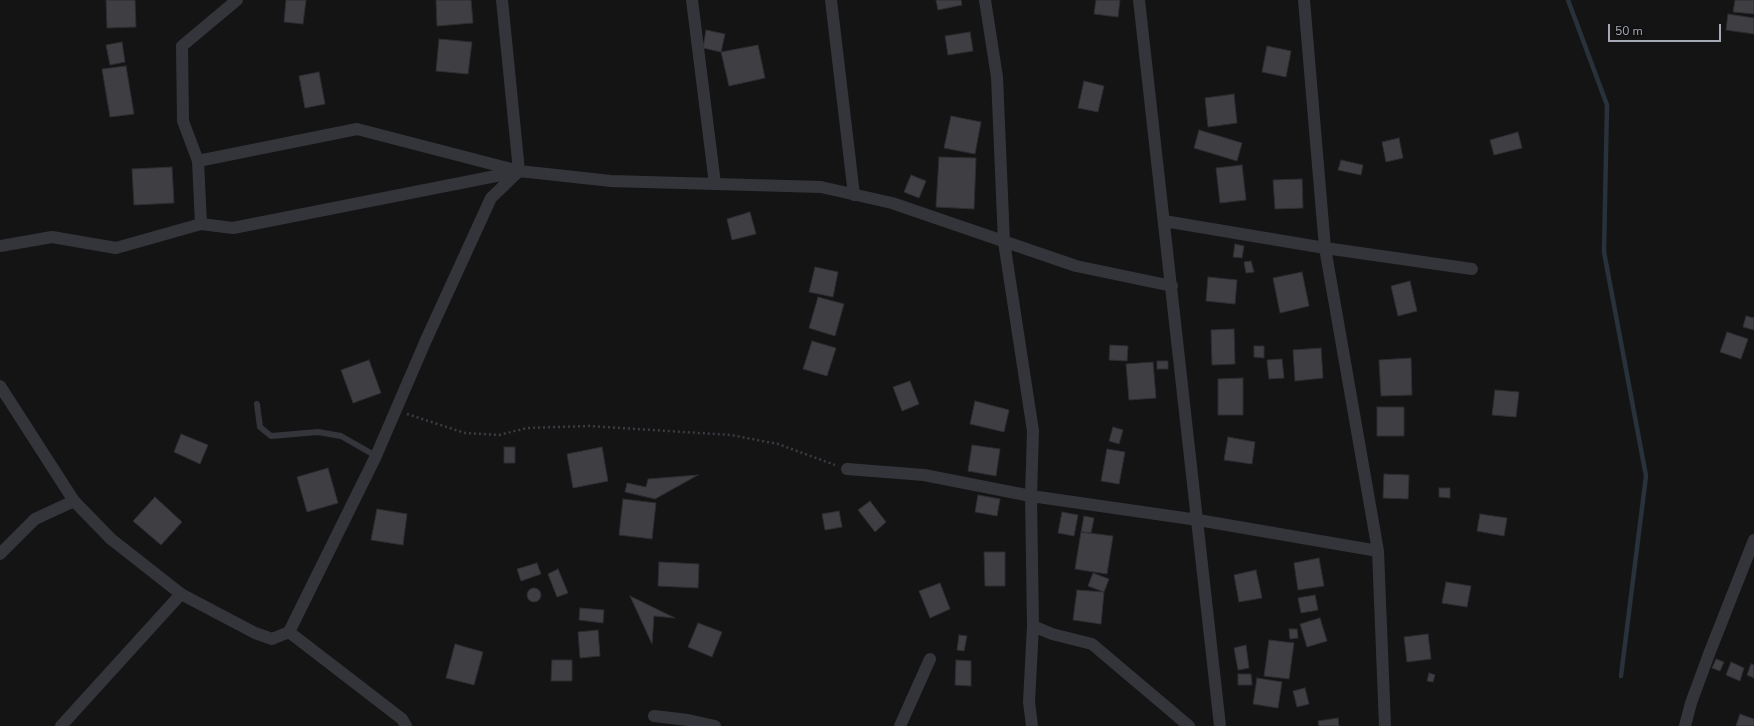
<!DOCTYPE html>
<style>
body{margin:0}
#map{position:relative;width:1754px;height:726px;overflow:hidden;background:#141415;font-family:"Nunito Sans",sans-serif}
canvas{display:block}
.scale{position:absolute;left:1608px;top:24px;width:113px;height:18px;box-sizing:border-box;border:2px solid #a5aab6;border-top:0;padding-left:5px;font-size:12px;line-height:14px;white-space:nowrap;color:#a5aab6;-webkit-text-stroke:3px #0f0f10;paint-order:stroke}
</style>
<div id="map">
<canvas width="1754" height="726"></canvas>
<div class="scale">50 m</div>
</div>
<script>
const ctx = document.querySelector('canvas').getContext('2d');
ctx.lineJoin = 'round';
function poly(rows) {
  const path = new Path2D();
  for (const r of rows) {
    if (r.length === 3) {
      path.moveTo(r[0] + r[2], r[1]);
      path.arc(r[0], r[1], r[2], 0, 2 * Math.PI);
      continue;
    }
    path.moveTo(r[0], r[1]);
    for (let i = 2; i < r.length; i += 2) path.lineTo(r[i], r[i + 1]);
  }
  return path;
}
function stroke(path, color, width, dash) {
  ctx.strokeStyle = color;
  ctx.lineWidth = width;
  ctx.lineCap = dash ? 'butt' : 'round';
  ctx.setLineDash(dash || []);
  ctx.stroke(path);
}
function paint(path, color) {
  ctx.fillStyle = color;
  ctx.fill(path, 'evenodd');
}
const stream = poly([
 [1568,0,1607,105,1604,252,1646,476,1621,676]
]);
const building = poly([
 [106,0,135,0,136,27,107,28,106,0],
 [286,0,306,0,303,24,284,22,286,0],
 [436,0,471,0,473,23,437,26,436,0],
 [936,0,961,0,962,5,938,10,936,0],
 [1096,0,1120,0,1118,17,1094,14,1096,0],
 [1735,0,1754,0,1754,14,1733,12,1735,0],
 [1728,14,1754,18,1754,34,1726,30,1728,14],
 [706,30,725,34,721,52,703,48,706,30],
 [970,32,973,51,948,55,945,36,970,32],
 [439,39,472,42,468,74,436,71,439,39],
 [122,42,125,62,110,65,106,45,122,42],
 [758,45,765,78,729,86,721,52,758,45],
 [1267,46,1291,51,1286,77,1262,72,1267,46],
 [126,66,134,114,110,117,102,69,126,66],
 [319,72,325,104,305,108,299,76,319,72],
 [1084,81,1104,86,1098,112,1078,108,1084,81],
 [1234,94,1237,123,1208,127,1205,98,1234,94],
 [951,116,981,122,975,154,944,148,951,116],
 [1199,130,1242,143,1237,161,1194,148,1199,130],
 [1518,132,1522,148,1494,155,1490,140,1518,132],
 [1399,138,1403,158,1386,162,1382,142,1399,138],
 [939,157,976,158,974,209,936,207,939,157],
 [1341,160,1363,165,1361,175,1338,170,1341,160],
 [1242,165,1246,200,1220,203,1216,168,1242,165],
 [172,167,174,203,134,205,132,169,172,167],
 [911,175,926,181,919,198,904,192,911,175],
 [1302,179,1303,208,1275,209,1273,180,1302,179],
 [750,212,756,234,732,240,727,219,750,212],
 [1235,244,1244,246,1242,258,1233,257,1235,244],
 [1251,261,1254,272,1246,273,1244,262,1251,261],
 [815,267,838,272,833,297,809,292,815,267],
 [1302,272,1309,306,1280,313,1273,278,1302,272],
 [1208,277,1237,280,1235,304,1206,301,1208,277],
 [1410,281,1417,311,1398,316,1391,286,1410,281],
 [818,297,844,304,835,336,809,328,818,297],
 [1746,316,1754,318,1754,330,1743,327,1746,316],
 [1234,329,1235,364,1212,365,1211,330,1234,329],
 [1727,332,1748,339,1741,359,1720,352,1727,332],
 [812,341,836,348,827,376,803,369,812,341],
 [1110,345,1128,346,1127,361,1109,360,1110,345],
 [1254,346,1264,346,1264,358,1254,357,1254,346],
 [1321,348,1323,378,1295,381,1293,350,1321,348],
 [1411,358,1412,395,1381,396,1379,360,1411,358],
 [1282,359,1284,378,1269,379,1267,360,1282,359],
 [369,360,381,393,353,403,341,370,369,360],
 [1157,361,1168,361,1168,369,1157,369,1157,361],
 [1153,362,1156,398,1129,400,1126,364,1153,362],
 [1243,378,1243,415,1218,415,1218,379,1243,378],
 [910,381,919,404,902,411,893,387,910,381],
 [1495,390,1519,392,1516,417,1492,415,1495,390],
 [975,401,1009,410,1004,432,970,424,975,401],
 [1377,407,1404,407,1404,436,1377,436,1377,407],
 [1113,427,1123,430,1119,444,1109,441,1113,427],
 [181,434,208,445,200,464,174,452,181,434],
 [1228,437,1255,442,1252,464,1224,460,1228,437],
 [972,445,1000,449,996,476,968,471,972,445],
 [504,447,515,447,515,463,504,463,504,447],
 [602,447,608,481,573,488,567,454,602,447],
 [1107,449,1125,452,1119,484,1101,481,1107,449],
 [328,468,338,503,307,512,297,477,328,468],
 [1384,474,1409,475,1408,499,1383,498,1384,474],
 [698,475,655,499,625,492,627,483,646,487,648,479,698,475],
 [1439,488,1450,488,1450,498,1439,497,1439,488],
 [978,495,1000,499,997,516,975,512,978,495],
 [155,497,182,522,161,545,133,521,155,497],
 [623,499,656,503,652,539,619,535,623,499],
 [870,501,886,522,875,532,858,510,870,501],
 [377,509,407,514,403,545,371,540,377,509],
 [839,511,842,527,825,530,822,514,839,511],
 [1062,512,1078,515,1074,536,1058,533,1062,512],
 [1480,514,1507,518,1504,536,1477,531,1480,514],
 [1084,516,1094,518,1091,533,1081,532,1084,516],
 [1081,532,1113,536,1107,574,1075,569,1081,532],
 [984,552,1005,552,1005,586,985,586,984,552],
 [1319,558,1324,586,1298,590,1294,563,1319,558],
 [659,562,699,564,698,588,658,586,659,562],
 [537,563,541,574,521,581,517,569,537,563],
 [558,569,568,593,557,597,548,574,558,569],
 [1256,570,1262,598,1239,602,1234,575,1256,570],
 [1093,573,1109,579,1104,592,1088,586,1093,573],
 [1446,582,1471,586,1467,607,1442,603,1446,582],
 [940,583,950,609,930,618,919,591,940,583],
 [534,595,7],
 [1077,590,1104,592,1101,624,1073,620,1077,590],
 [1315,595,1318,610,1301,613,1298,598,1315,595],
 [630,596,675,618,654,616,652,644,630,596],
 [580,608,604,610,603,623,579,620,580,608],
 [1320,618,1327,641,1307,647,1300,624,1320,618],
 [698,623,722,632,712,657,688,647,698,623],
 [1289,629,1297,629,1298,638,1290,639,1289,629],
 [598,630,600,656,580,658,578,632,598,630],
 [1428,634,1431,659,1407,662,1404,637,1428,634],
 [959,635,967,636,964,651,957,650,959,635],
 [1269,640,1294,643,1289,679,1264,676,1269,640],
 [455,644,483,652,474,685,446,678,455,644],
 [1246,645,1249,668,1238,670,1234,648,1246,645],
 [1716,659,1724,662,1720,671,1712,668,1716,659],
 [552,660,572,660,572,681,551,681,552,660],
 [956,660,971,661,971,686,955,685,956,660],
 [1731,662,1744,668,1740,681,1726,675,1731,662],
 [1751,664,1754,665,1754,678,1747,675,1751,664],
 [1429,673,1435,675,1433,682,1427,681,1429,673],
 [1238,674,1251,674,1252,685,1238,685,1238,674],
 [1257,678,1282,682,1278,708,1253,704,1257,678],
 [1305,688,1309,704,1297,707,1293,691,1305,688],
 [1740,714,1754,719,1754,726,1736,726,1740,714],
 [1338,718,1339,726,1319,726,1318,721,1338,718]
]);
const path = poly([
 [407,414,465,433,499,435,527,428,589,426,731,435,778,444,835,465]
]);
const lane = poly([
 [257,404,260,427,271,436,318,432,341,436,376,456]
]);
const street = poly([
 [502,0,519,171],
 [692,0,715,184],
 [831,0,854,195],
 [985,0,997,77,1004,242,1033,431,1031,496,1033,626,1052,634,1092,644,1189,726],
 [1139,0,1220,726],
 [1304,0,1325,248,1378,551,1385,726],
 [198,161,357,129,519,171,611,181,821,187,892,203,1076,266,1172,286],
 [1164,221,1325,248,1472,269],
 [201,224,198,161,183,121,182,46,237,0],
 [0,246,52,237,116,248,201,224,233,228,516,172],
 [0,386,74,501],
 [847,469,924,475,1031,496,1198,520,1378,551],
 [0,554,35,519,74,501,111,539,181,594,255,633,272,639,289,632,376,456,426,340,491,198,519,171],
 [289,632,402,719,406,726],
 [654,716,688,720,715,726],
 [61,726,181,594],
 [900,726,930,659],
 [1032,726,1029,702,1033,626],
 [1685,726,1691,703,1709,654,1754,540]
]);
stroke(stream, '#29323a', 4.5);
paint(building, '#3e3e43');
stroke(building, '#2d2d32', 1);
stroke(path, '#3a3c42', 2.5, [2, 3]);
stroke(lane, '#34353b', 6);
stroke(street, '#34353b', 12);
</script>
